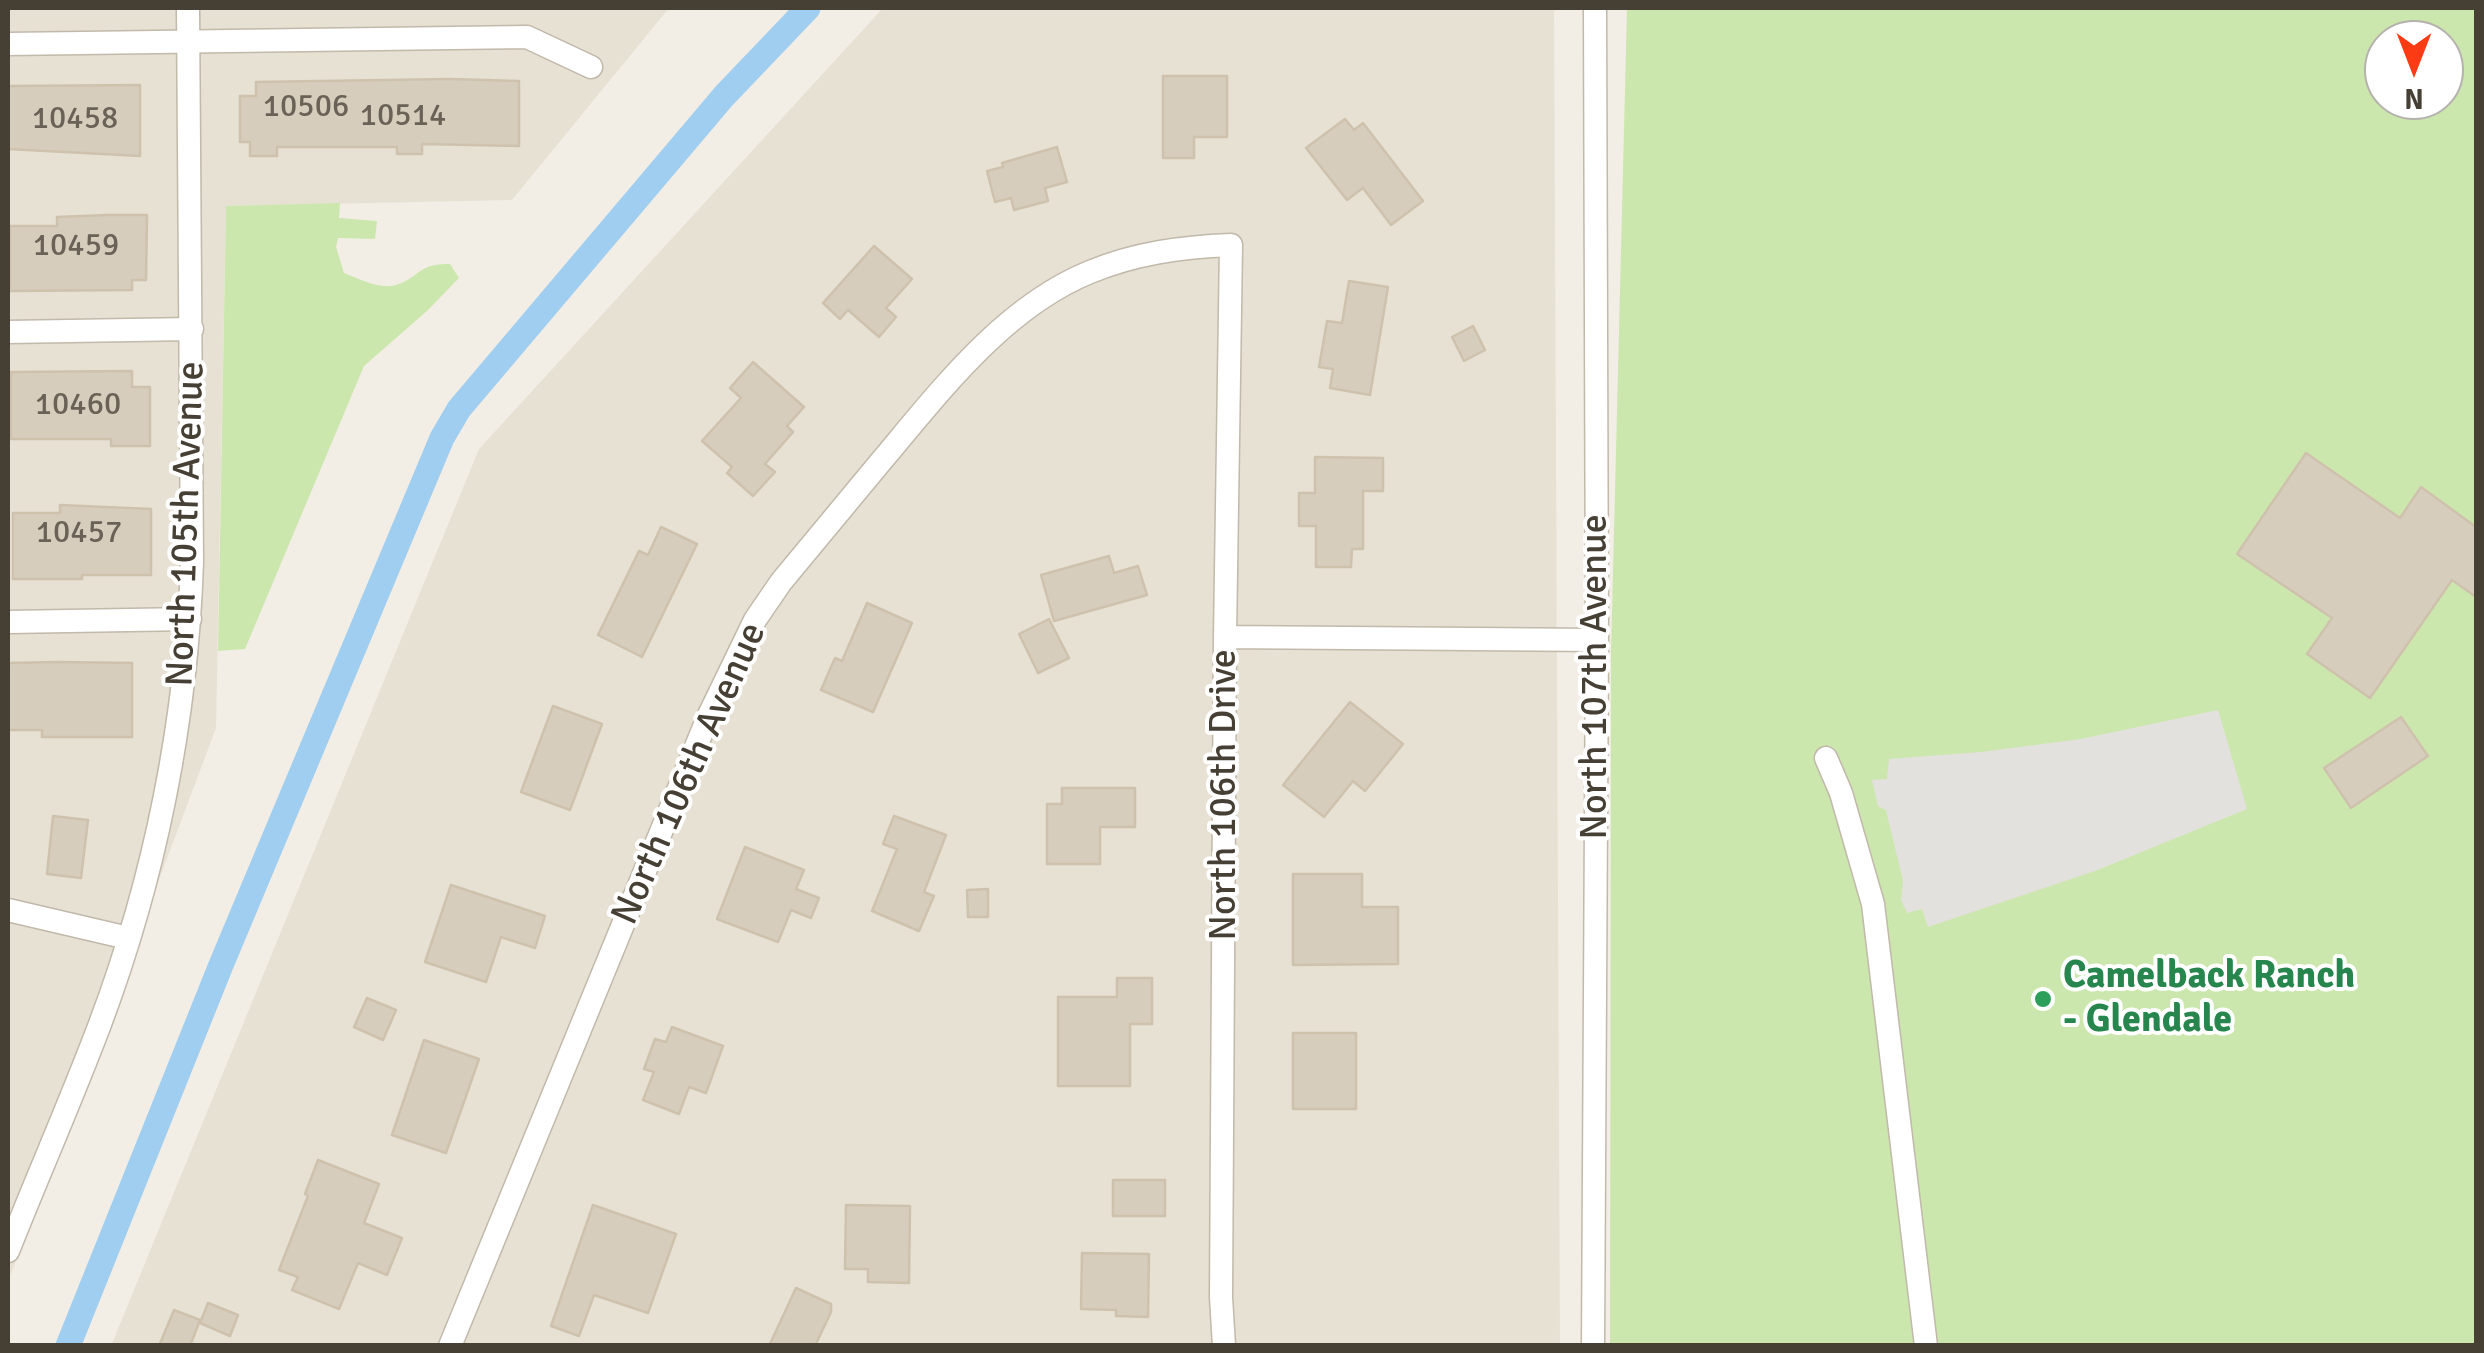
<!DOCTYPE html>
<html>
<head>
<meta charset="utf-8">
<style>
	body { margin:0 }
	#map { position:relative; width:2484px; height:1353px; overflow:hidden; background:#f2eee5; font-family:Signika,sans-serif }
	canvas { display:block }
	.frame { position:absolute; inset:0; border:10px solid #453f34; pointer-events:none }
	.north { position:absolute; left:2364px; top:20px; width:100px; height:100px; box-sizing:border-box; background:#fff; border:2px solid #b5b2ae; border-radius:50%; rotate:180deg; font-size:28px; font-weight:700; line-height:40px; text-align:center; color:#453f34 }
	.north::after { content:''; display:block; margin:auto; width:35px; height:45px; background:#fa3b14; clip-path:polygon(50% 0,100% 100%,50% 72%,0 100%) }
</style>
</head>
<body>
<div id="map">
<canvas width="2484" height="1353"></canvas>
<div class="frame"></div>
<div class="north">N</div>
</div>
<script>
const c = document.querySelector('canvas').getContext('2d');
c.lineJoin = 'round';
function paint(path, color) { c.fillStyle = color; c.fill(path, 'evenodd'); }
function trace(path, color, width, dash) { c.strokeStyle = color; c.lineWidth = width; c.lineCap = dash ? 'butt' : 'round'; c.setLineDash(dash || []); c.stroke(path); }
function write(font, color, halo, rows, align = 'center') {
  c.font = font + ' Signika,sans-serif'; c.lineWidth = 8; c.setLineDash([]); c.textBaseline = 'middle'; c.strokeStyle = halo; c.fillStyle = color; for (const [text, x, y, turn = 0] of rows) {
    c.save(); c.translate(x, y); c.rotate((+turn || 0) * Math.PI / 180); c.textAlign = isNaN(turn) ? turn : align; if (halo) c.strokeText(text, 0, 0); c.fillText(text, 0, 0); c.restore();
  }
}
paint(new Path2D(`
	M 8,8 L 669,8 L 512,200 L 226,206 L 216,728 L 8,1282 Z
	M 883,8 L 1554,8 L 1560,1345 L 111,1346 L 479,449 Z`), '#e6e1d3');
paint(new Path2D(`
	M 1627,8 L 2476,8 L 2476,1345 L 1610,1346 L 1611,652 ZM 2384,40 L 2444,40 L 2444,100 L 2384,100 Z
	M 340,203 L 339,218 L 377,221 L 375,239 L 338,238 L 336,247 L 344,273 C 360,279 381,291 399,284 C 423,274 418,264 450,264 L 459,278 L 427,311 L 364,366 L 245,649 L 218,651 L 226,206 Z`), '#cce7ad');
paint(new Path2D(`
	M 2218,710 L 2247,809 L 2095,871 L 1928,927 L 1922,909 L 1907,913 L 1901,900 L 1903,881 L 1886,810 L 1878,806 L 1872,780 L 1887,779 L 1889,759 L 1981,752 L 2081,739 Z`), '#e3e1dd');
trace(new Path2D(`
	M 68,1346 L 221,965 L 442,438 L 459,409 L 724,96 L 808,8`), '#a0cef0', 25);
const building = new Path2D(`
	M 1163,76 L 1227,76 L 1227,137 L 1194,137 L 1194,158 L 1163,158 Z
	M 449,79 L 519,81 L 519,146 L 422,144 L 422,154 L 397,154 L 397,147 L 277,147 L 277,156 L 250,156 L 250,142 L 240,142 L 240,96 L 256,96 L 256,82 Z
	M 140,85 L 140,156 L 8,149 L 8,86 Z
	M 1345,119 L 1354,130 L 1363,123 L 1423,201 L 1391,225 L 1363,188 L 1347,200 L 1306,148 Z
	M 1057,147 L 1067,182 L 1045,188 L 1048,201 L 1014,210 L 1011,198 L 995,202 L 987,171 L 1003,167 L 1002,163 Z
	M 107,215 L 147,215 L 146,280 L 132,280 L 132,290 L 10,291 L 10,226 L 57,226 L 57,217 Z
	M 874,246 L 912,279 L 886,308 L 896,317 L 879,337 L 848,310 L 840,319 L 823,303 Z
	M 1349,281 L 1388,287 L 1370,395 L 1330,388 L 1333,369 L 1319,367 L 1327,321 L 1342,323 Z
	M 1473,326 L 1485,350 L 1464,361 L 1452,337 Z
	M 753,362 L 804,407 L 787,426 L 793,432 L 765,464 L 775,472 L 753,496 L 727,473 L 732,467 L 702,441 L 741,398 L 730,388 Z
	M 132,371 L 132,387 L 150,387 L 150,446 L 111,446 L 111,439 L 11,439 L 11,372 Z
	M 2306,453 L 2400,518 L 2421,487 L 2476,527 L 2476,597 L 2452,580 L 2370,698 L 2307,654 L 2332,618 L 2237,554 Z
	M 1315,457 L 1383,458 L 1383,491 L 1363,491 L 1363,549 L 1352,549 L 1351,567 L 1316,567 L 1316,526 L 1299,526 L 1299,493 L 1315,493 Z
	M 60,505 L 151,509 L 151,575 L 82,575 L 82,579 L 13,579 L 13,513 L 60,513 Z
	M 661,527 L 697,544 L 642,657 L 598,635 L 639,551 L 648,555 Z
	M 1109,556 L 1114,573 L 1138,566 L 1147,595 L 1054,621 L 1041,575 Z
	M 867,603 L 912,623 L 873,712 L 821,690 L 835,658 L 842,661 Z
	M 1049,619 L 1069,658 L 1038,673 L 1019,634 Z
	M 57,662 L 132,663 L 132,737 L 42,737 L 42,730 L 8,730 L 8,663 Z
	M 1350,702 L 1403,744 L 1365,791 L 1353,781 L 1324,817 L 1283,785 Z
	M 553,706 L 602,724 L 570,810 L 521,792 Z
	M 2401,717 L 2428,756 L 2351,808 L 2324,768 Z
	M 1062,788 L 1135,788 L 1135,827 L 1100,827 L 1100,864 L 1047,864 L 1047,804 L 1062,804 Z
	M 53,816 L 88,820 L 81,878 L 47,874 Z
	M 894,816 L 946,835 L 924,892 L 934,896 L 919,931 L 872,911 L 897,849 L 883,844 Z
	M 745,847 L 804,870 L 796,889 L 819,898 L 811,918 L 791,910 L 778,942 L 717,919 Z
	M 1293,874 L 1362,874 L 1362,907 L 1398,907 L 1398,964 L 1293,965 Z
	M 451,885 L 545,916 L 535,948 L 501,937 L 486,982 L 425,962 Z
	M 988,889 L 988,917 L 968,917 L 967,890 Z
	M 1117,978 L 1152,978 L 1152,1024 L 1130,1024 L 1130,1086 L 1058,1086 L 1058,997 L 1117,997 Z
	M 367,998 L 396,1010 L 383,1040 L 354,1027 Z
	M 672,1027 L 723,1046 L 706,1093 L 689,1087 L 679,1114 L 643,1100 L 654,1072 L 644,1069 L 655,1039 L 666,1042 Z
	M 1293,1033 L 1356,1033 L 1356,1109 L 1293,1109 Z
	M 424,1040 L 479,1059 L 446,1153 L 392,1135 Z
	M 318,1160 L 379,1184 L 364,1223 L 402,1238 L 387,1275 L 358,1263 L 339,1309 L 292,1290 L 298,1277 L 279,1270 L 308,1196 L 305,1194 Z
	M 1113,1180 L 1165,1180 L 1165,1216 L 1113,1216 Z
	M 593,1205 L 676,1234 L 648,1313 L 594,1295 L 579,1336 L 551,1326 Z
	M 846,1205 L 910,1206 L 909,1283 L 868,1282 L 868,1269 L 845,1269 Z
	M 1082,1253 L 1149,1254 L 1148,1317 L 1116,1316 L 1116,1310 L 1081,1309 Z
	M 796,1288 L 831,1304 L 831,1312 L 815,1346 L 769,1346 Z
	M 208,1303 L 238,1315 L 230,1336 L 200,1323 Z
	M 174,1310 L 200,1320 L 190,1346 L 159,1346 Z`);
paint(building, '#d7cdbd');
trace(building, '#cfc2ad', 2.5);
const minor = new Path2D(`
	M 8,44 L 527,37 L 591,67
	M 8,332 L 192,329
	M 8,622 L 190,619
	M 1225,637 L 1597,640
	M 1826,758 L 1841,793 L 1873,904 L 1926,1346
	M 8,910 L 128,938
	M 8,1251 C 38,1175 71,1101 100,1024 C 155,878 187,719 192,562 L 188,8
	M 450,1346 L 709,715 L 755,620 L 781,582 C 815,541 849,500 883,459 C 941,390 1004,307 1090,272 C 1136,253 1182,247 1231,245 L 1225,637 L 1221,1297 L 1224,1346
	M 1593,1346 L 1597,640 L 1595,8`);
trace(minor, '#c1b9aa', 25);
trace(minor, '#fff', 22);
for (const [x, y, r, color] of [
	[2043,999,10,"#2e9e5b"]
]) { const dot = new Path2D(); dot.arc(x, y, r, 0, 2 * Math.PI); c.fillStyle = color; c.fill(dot); trace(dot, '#fff', 4); }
write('32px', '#6a6256', null, [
	["10506",306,108],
	["10514",403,117],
	["10458",75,120],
	["10459",76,247],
	["10460",78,406],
	["10457",79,534]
]);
write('38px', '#453f34', '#fff', [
	["North 105th Avenue",187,524,-88],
	["North 107th Avenue",1596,677,-90],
	["North 106th Avenue",690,774,-66],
	["North 106th Drive",1225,795,-90]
]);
write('bold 38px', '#27864d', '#fff', [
	["Camelback Ranch",2063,977],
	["- Glendale",2063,1021]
], 'left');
</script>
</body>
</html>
